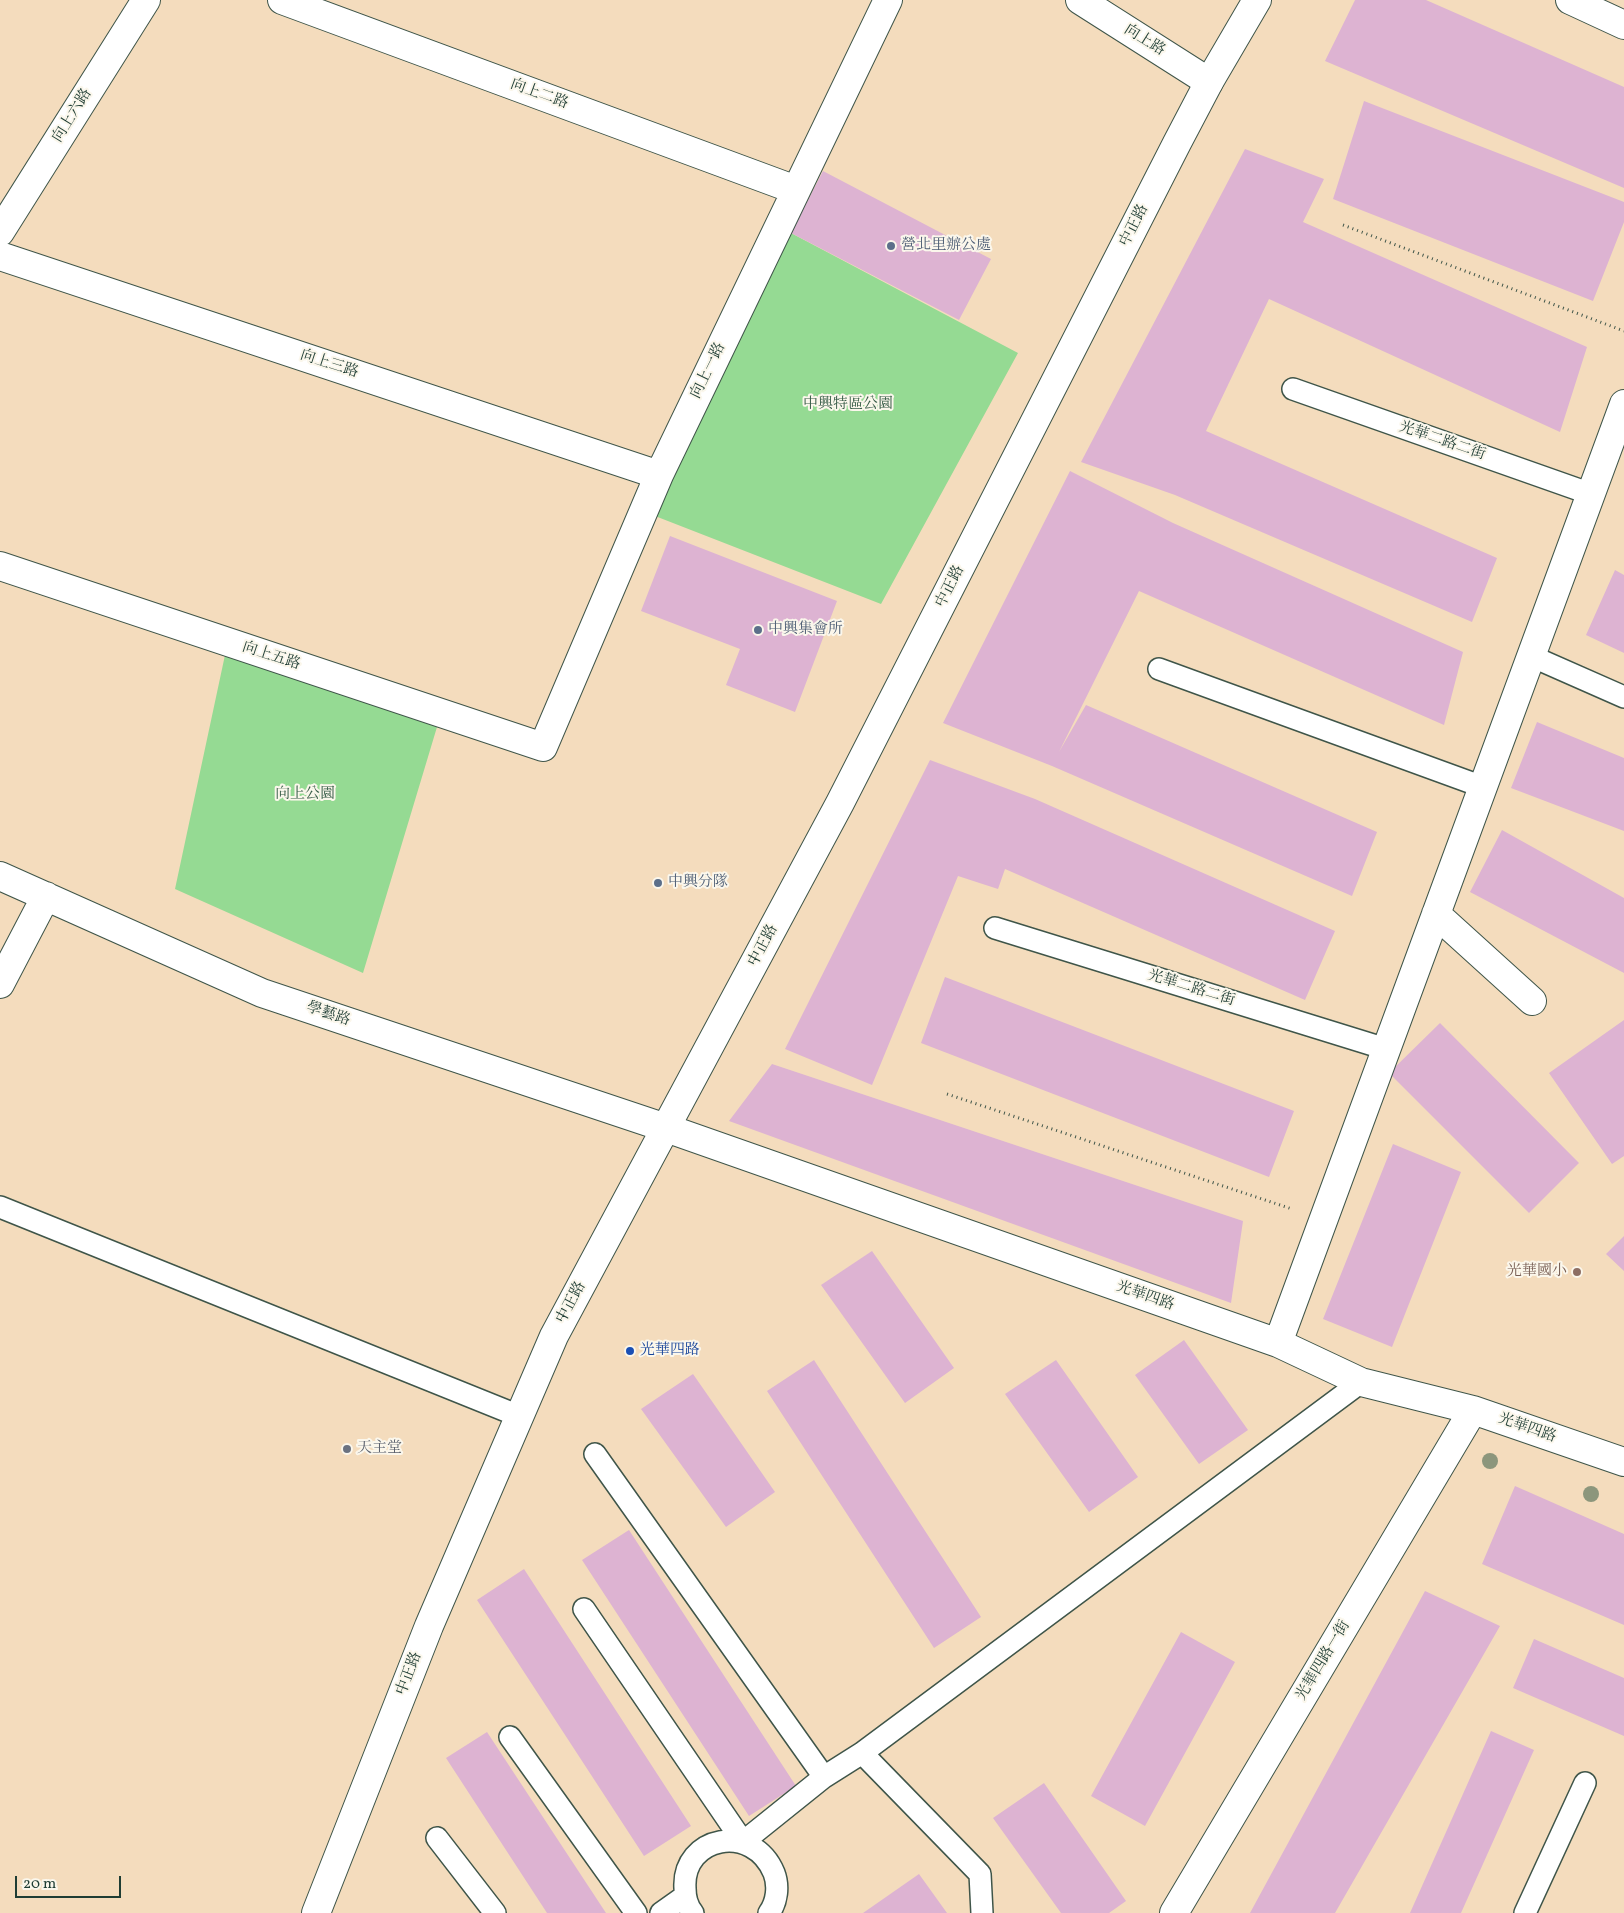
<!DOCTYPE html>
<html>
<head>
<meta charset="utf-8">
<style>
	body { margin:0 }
	#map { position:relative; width:1624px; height:1913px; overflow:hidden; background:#f4dcbd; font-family:Vollkorn,serif }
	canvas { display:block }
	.scale { position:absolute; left:15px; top:1876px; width:106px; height:22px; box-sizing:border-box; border:2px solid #1f3d34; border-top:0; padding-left:6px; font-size:15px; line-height:18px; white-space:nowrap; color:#1f3d34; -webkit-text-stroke:4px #fbf7ec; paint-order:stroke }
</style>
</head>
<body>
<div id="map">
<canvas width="1624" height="1913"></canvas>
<div class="scale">20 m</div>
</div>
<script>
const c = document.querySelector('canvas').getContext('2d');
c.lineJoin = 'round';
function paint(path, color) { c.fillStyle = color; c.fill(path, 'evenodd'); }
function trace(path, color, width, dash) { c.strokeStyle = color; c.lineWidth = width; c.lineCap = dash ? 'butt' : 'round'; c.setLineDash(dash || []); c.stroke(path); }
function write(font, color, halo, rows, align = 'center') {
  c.font = font + ' Vollkorn,"Noto Serif TC",serif'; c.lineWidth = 4; c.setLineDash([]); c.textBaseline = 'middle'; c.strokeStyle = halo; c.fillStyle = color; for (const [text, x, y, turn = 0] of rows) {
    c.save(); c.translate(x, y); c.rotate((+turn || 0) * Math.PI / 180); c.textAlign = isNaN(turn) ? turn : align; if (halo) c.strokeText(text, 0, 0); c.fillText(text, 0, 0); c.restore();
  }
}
paint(new Path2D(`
	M 791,233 L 1018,353 L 881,604 L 655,516 Z
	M 225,655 L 437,727 L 363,973 L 175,889 Z`), '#95da93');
paint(new Path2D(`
	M 1355,0 L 1426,0 L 1624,87 L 1624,188 L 1325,61 Z
	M 1364,101 L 1624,202 L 1624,222 L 1593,301 L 1333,199 Z
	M 1245,149 L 1324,179 L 1303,222 L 1587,347 L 1560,432 L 1269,299 L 1206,431 L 1497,558 L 1472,622 L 1175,495 L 1081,462 Z
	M 823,171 L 991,259 L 959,320 L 791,233 Z
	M 1070,471 L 1173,523 L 1463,652 L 1444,725 L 1139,591 L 1059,752 L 1086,705 L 1377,832 L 1352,896 L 1052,766 L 943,723 Z
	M 670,536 L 837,601 L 795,712 L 726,685 L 740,649 L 641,611 Z
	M 1615,570 L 1624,575 L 1624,653 L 1586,635 Z
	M 1537,722 L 1624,758 L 1624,831 L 1511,788 Z
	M 930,760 L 1035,799 L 1335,931 L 1305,1000 L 1005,869 L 998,889 L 958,876 L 872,1085 L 785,1049 Z
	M 1502,830 L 1624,898 L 1624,973 L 1470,892 Z
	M 945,977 L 1294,1111 L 1269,1177 L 921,1043 Z
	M 1624,1020 L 1624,1156 L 1612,1164 L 1549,1073 Z
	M 1440,1023 L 1579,1163 L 1529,1213 L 1389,1073 Z
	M 772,1064 L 1243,1221 L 1231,1303 L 729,1121 Z
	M 1393,1144 L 1461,1172 L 1392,1347 L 1323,1319 Z
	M 1624,1236 L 1624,1271 L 1606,1254 Z
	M 872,1251 L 954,1368 L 905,1403 L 821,1285 Z
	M 1184,1340 L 1248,1430 L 1199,1464 L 1135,1375 Z
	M 814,1360 L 981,1617 L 934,1648 L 767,1391 Z
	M 1056,1360 L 1138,1477 L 1089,1512 L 1005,1394 Z
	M 693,1374 L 775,1492 L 726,1527 L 641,1409 Z
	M 1515,1486 L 1624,1534 L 1624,1625 L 1482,1564 Z
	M 629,1530 L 796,1786 L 749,1816 L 582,1560 Z
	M 524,1569 L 691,1826 L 644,1856 L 477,1600 Z
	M 1425,1591 L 1500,1626 L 1335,1913 L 1250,1913 Z
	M 1181,1632 L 1235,1662 L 1145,1826 L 1091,1796 Z
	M 1534,1639 L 1624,1678 L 1624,1736 L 1513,1688 Z
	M 1491,1731 L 1534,1750 L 1461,1913 L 1410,1913 Z
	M 487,1732 L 606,1913 L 547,1913 L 446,1758 Z
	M 1044,1783 L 1126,1901 L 1109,1913 L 1061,1913 L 993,1818 Z
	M 919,1874 L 947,1913 L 863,1913 Z`), '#ddb3d2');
const service = new Path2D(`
	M 1293,389 L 1591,494
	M 1531,656 L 1624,697
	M 1159,669 L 1483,787
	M 995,928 L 1386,1049
	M 0,1207 L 519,1416
	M 595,1454 L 824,1777
	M 584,1609 L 743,1842 L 824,1777 L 862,1753 L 1361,1382
	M 510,1737 L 636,1913
	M 862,1753 L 980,1874 L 982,1913
	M 437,1838 L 495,1913
	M 661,1913 L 685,1896
	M 693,1913 C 687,1906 685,1896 685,1888 C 682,1836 753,1822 774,1873 C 779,1886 777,1902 769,1913
	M 1525,1913 L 1585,1783`);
const minor = new Path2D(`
	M 282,0 L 796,190
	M 1080,0 L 1209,82
	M 1570,0 L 1624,25
	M 0,232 L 146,0
	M 0,256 L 659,475
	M 0,566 L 543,747 L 659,475 L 888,0
	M 0,876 L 262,993 L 666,1128 L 1278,1343 L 1361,1382 L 1473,1410 L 1624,1462
	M 1436,914 L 1532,1001
	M 0,984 L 46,896
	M 1278,1343 L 1624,404
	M 1174,1913 L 1473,1410`);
const primary = new Path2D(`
	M 316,1913 L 429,1626 L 554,1336 L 840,803 L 1177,143 L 1209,82 L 1257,0`);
trace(service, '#3f5549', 24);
trace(minor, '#3f5549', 30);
trace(primary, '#3f5549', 30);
trace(new Path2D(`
	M 1343,225 L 1624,331
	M 947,1094 L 1292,1209`), '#3f5549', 3, [1, 4]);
trace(service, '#fff', 21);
trace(minor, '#fff', 28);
trace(primary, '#fff', 28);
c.fillStyle = '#8c967c';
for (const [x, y] of [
	[1490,1461],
	[1591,1494]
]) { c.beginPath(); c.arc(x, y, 8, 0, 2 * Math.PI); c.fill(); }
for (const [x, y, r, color] of [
	[891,246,5,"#5c6f8a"],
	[758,630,5,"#5c6f8a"],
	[658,883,5,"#5c6f8a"],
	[1577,1272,5,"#8d6e63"],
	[630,1351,5,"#1a4fb4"],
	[347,1449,5,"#6b7280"]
]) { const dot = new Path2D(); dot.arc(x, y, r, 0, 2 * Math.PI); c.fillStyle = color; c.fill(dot); trace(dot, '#fbf7ec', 2); }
write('15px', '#1f3d34', '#fbf7ec', [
	["向上路",1144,41,32],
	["向上二路",539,95,20],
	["向上六路",73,116,-58],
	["中正路",1135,226,-63],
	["向上三路",329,365,18],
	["向上一路",709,371,-64],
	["光華二路二街",1442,442,19],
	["中正路",951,587,-63],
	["向上五路",271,657,18],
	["中正路",764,946,-62],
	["光華二路二街",1191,989,17],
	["學藝路",328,1015,19],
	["光華四路",1145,1297,19],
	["中正路",572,1303,-62],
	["光華四路",1527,1429,19],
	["光華四路一街",1324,1661,-59],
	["中正路",410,1674,-69]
]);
write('15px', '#4e5e75', '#fbf7ec', [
	["營北里辦公處",901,246],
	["中興集會所",768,630],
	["中興分隊",668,883]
], 'left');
write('15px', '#375c47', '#fbf7ec', [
	["中興特區公園",848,405],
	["向上公園",305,795]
]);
write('15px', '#785e54', '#fbf7ec', [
	["光華國小",1567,1272]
], 'right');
write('15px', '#164399', '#fbf7ec', [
	["光華四路",640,1351]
], 'left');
write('15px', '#5b616d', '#fbf7ec', [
	["天主堂",357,1449]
], 'left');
</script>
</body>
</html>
